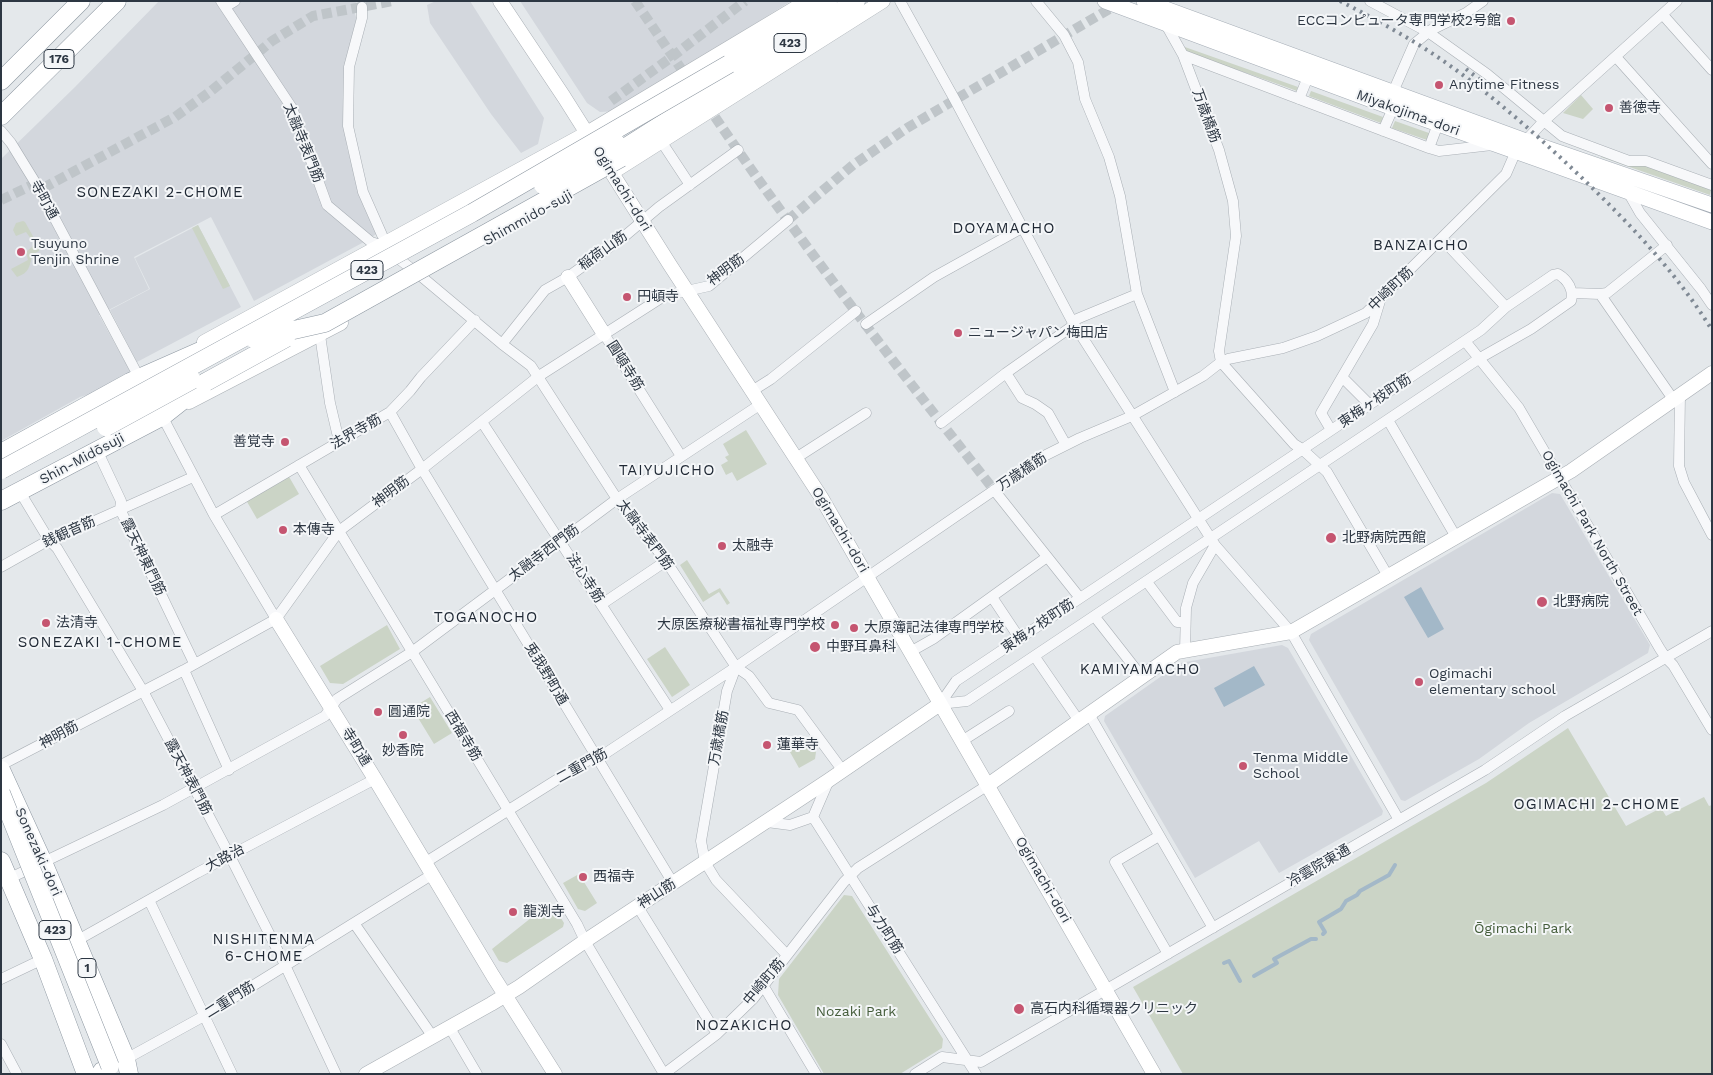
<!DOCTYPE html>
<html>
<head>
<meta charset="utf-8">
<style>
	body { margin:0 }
	#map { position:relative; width:1713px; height:1075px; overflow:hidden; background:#e4e8eb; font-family:"Work Sans",sans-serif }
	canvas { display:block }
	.frame { position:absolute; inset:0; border:2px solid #2d3743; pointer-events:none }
</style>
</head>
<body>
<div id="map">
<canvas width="1713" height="1075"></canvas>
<div class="frame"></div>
</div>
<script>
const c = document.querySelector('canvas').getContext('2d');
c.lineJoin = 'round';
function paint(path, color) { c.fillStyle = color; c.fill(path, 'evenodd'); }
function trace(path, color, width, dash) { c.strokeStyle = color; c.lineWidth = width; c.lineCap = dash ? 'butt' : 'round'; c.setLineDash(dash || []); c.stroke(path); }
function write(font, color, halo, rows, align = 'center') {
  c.font = font + ' "Work Sans","Noto Sans JP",sans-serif'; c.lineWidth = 4; c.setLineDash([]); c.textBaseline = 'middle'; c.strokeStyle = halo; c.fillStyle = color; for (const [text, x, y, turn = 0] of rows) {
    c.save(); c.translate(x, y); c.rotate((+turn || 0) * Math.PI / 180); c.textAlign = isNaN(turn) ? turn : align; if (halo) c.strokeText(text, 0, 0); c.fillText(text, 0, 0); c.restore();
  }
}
paint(new Path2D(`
	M 159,1 L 356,1 L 355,14 L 357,20 L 346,133 L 347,148 L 361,192 L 378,233 L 364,242 L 254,301 L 211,217 L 134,257 L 149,289 L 99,315 L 130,371 L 90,394 L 80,397 L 1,441 L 1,159 L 75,87 Z
	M 436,1 L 470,1 L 544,118 L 538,144 L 521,153 L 491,114 L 430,23 L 427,5 Z
	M 520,1 L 791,1 L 617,111 L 600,112 L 587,103 Z
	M 198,225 L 241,307 L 137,362 L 110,310 L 150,289 L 135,258 Z
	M 1552,493 L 1560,494 L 1650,645 L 1648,653 L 1529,723 L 1479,759 L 1405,801 L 1401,800 L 1309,640 L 1311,634 Z
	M 1282,645 L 1288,648 L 1383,811 L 1382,815 L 1279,873 L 1259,841 L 1195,878 L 1104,721 L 1105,716 L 1180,663 Z`), '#d3d7dd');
paint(new Path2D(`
	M 1182,46 L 1298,87 L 1297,91 C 1259,77 1221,65 1184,50 Z
	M 1311,91 L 1383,117 L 1381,123 L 1309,96 Z
	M 1581,95 L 1593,109 L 1583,119 L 1563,113 Z
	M 1395,121 L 1429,133 L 1427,140 L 1392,128 Z
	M 1602,155 L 1634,166 L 1643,165 L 1711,190 L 1710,195 L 1601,157 Z
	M 23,221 L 25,222 L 39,247 L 39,251 L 32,255 C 30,266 29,273 17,277 L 11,269 L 28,260 L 26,252 L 32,247 L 34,243 L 26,232 L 16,236 L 13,230 L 16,223 Z
	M 198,225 L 230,286 L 223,289 L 192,228 Z
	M 746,430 L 767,464 L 737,481 L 732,472 L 726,475 L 721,465 L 728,461 L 725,457 L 729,455 L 723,444 Z
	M 288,475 L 299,494 L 257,519 L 246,500 Z
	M 687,560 L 709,594 L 720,588 L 730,603 L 727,605 L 719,592 L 703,602 L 680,565 Z
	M 387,625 L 400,649 L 343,684 L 330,683 L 320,666 Z
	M 665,647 L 690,685 L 672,697 L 647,659 Z
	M 430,697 L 452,733 L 434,744 L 412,708 Z
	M 1568,728 L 1626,826 L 1661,808 L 1666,816 L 1704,797 L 1709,806 L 1712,805 L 1712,1074 L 1183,1074 L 1133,987 L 1486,783 Z
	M 804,736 L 816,752 L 815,759 L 799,768 L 786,745 Z
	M 579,874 L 597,903 L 585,911 L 578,909 L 563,883 Z
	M 844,895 L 852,896 L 943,1039 L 942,1048 L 900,1074 L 824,1074 L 778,995 L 779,979 Z
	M 551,902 L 564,923 L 563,927 L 507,963 L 499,961 L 492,949 Z`), '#cbd4c6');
paint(new Path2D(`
	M 1421,587 L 1444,629 L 1428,638 L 1404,597 Z
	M 1254,666 L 1265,685 L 1224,707 L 1214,688 Z`), '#a3b8c8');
trace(new Path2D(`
	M 1323,934 L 1325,932 L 1319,922 L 1341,909 L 1346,901 L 1357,895 L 1360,891 L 1389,875 L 1395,865
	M 1224,963 L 1229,961 L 1240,981
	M 1254,976 L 1277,963 L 1274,959 L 1311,939 L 1316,939`), '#a3b8c8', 4);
trace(new Path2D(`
	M 635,1 L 682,70
	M 611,101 L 673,56 L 745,1
	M 715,117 C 802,245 898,368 994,490
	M 1,200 L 30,186 L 47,186 L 175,117 L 211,91 L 272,41 L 313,16 L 393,1
	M 788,220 L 853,165 L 907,128 L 1116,5`), '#bfc5c9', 10, [10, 5]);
const street = new Path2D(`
	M 221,1 L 292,108 L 327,205 L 371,242 L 381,245 L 422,277 L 502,344 L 531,366 L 617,499 L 666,561 L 736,667 L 749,676 L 769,703 L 798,710 L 843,771
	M 900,1 L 955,100 L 1072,321 L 1215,545 L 1291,632 L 1399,820
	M 1036,1 L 1064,35 L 1078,62 L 1085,99 L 1109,157 L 1120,196 L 1137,294 L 1175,392
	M 1370,1 L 1428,32 L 1487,74 L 1562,136 L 1629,161 L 1646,161 L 1712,185
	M 225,7 L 235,1
	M 362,7 L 362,18 L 349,67 L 348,126 L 363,192 L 382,235
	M 1663,15 L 1712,70
	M 1165,23 L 1183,55 L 1429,148 L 1439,151 L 1492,145
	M 1183,55 L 1219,150 L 1233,201 L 1236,236 L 1219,351 L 1221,362 L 1294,444 L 1302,449 L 1327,472 L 1388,576
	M 1616,57 L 1712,164
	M 1393,92 L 1414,44 L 1431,30 L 1466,13 L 1483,1
	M 1299,99 L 1308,77
	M 1,131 L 11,143 L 38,187 L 141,381
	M 1383,131 L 1393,108
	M 661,141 L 690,185
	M 1429,148 L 1438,124
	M 1628,192 L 1640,213 L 1701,289 L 1712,305
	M 1442,239 L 1506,307
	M 1558,274 C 1568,280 1574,290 1571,301 L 1531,329 L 1480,358 L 967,701 L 940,704 L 956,681 L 1481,330 L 1506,307 L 1553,275 Z
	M 1573,293 L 1600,294 L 1673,399
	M 1600,294 L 1607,293 L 1667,245
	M 1072,321 L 1137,294
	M 866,324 L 934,277 L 1022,228
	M 604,334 L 681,456
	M 320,335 L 330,403 L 339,441
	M 1465,341 L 1519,408 L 1660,649 L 1666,658 L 1673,665 L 1712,730
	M 502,344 L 545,290 L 568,277 L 626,235 L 659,207 L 738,150
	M 1006,373 L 1022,398 L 1035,404 L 1048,413 L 1066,445
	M 1342,377 L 1369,404
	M 752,391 L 771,379 L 856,311
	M 1680,394 L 1679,466 L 1684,482 L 1712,535
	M 160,412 L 214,515 L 276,619
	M 390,412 L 422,469 L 673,883
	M 1388,420 L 1456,537
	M 482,422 L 670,710
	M 941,423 L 1006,373 L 1074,325
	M 1331,430 L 1321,413 L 1373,324 L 1380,301
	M 97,450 L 121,501 L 120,509 L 194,663
	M 796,458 L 866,413
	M 299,465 L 577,924 L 585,941 L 664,1074
	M 994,490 L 1080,598
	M 20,492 L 49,540 L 57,548 L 143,691 L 230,856 L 285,965 L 336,1074
	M 214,515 L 390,412 L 410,391 L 421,377 L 475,320
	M 1,567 L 49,540 L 61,536 L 193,477
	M 1147,582 L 1177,622 L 1185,622
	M 992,597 L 1020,639
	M 602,604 L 666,561
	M 1095,617 L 1142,677
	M 1185,651 L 1186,608 L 1193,583 L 1215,545
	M 910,652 L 933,639 L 1047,557
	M 1035,657 L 1079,721
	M 736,667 L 727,691 L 701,841 L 705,862 L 716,880 L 787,955
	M 184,670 L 229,770
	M 1089,714 L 1213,928
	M 962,741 L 1009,711
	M 1,765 L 184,670 L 276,619 L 339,531 L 422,469 L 539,376 L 664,296 L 709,286 L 788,220
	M 829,780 L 813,817 L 976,1074
	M 767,822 L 790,825 L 813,817
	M 1159,836 L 1115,862 L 1168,954
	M 426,862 L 585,762 L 606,753 L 736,667 L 1044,456 L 1080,438 L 1132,416 L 1203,376 L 1221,362 L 1228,359 L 1283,348 L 1317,336 L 1366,313 L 1506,174 L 1516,151 L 1544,121 L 1677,1
	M 6,880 L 163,805 L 325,716 L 337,699 L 412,652 L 617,499 L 761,404
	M 149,900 L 232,1074
	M 638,907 L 717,1034
	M 354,923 L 433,1037
	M 76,941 L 197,873 L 375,779
	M 1,979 L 43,959
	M 763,985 L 816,1074
	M 450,1028 L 477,1074
	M 1,1044 L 17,1074
	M 126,1059 L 204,1016 L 433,874
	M 664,1074 L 717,1034 L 753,999 L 844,882 L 858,868 L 988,785
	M 915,1074 L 942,1057 L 981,1062 L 1485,770 L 1565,716 L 1712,631`);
const secondary = new Path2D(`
	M 500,1 L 564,97 L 670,265 L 821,497 L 1154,1074
	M 613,172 L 883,1
	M 568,277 L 604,334
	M 204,342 L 587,133 L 807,1
	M 189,402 L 341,323
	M 276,619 L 375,779 L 493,976 L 555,1074
	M 988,785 L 1177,652 L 1291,632 L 1571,471 L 1712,373
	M 366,1074 L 491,1004 L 519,987 L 585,941 L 829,780 L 940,704`);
const primary = new Path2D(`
	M 1105,1 L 1393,108 L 1537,159 L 1712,222
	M 1144,1 L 1526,141 L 1712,205`);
const highway = new Path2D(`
	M 716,70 L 729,64 L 828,1
	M 1,81 L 81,1
	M 1,116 L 117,1
	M 618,152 L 856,1
	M 1,453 L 130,382 L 223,341
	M 1,501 L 163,416 L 206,382
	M 1,770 L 43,862 L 126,1059 L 129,1074
	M 1,861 L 43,959 L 86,1074
	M 102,1071 L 103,1074`);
trace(street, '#a9afb5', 11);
trace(secondary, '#a9afb5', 15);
trace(primary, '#a5adb6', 16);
trace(highway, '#8d97a1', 19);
trace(street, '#f7f8fa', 10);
trace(secondary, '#fff', 14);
trace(primary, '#fff', 15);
trace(highway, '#fff', 18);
trace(new Path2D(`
	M 1340,1 C 1375,19 1410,38 1442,60 C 1492,95 1537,135 1581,177 C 1630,224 1676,272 1712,330
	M 1466,69 L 1495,91`), '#7f8994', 4, [2.5, 5]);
const highwayBridge = new Path2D(`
	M 543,185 L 617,144
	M 254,339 L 325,323 L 621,158
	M 206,382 L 286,338
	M 106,427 L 192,380
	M 1,470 L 472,213 L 729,64
	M 1,793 L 110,1066`);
trace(highwayBridge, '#8d97a1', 19, []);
trace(highwayBridge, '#fff', 18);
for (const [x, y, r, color] of [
	[1511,21,5,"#c55570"],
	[1439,85,5,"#c55570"],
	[1609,108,5,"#c55570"],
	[21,252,5,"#c55570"],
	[627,297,5,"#c55570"],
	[958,333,5,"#c55570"],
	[285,442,5,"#c55570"],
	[283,530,5,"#c55570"],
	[1331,538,6,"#c55570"],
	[722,546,5,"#c55570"],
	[1542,602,6,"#c55570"],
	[46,623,5,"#c55570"],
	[835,625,5,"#c55570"],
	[854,628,5,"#c55570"],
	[815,647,6,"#c55570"],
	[1419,682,5,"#c55570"],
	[378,712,5,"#c55570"],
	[403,735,5,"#c55570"],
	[767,745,5,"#c55570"],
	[1243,766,5,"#c55570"],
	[583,877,5,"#c55570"],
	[513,912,5,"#c55570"],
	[1019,1009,6,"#c55570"]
]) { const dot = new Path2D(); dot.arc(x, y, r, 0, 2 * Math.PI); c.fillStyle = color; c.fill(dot); trace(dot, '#f4f6f8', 2); }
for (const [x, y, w] of [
	[790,43,32],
	[59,59,30],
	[367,270,32],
	[55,930,32],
	[87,968,18]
]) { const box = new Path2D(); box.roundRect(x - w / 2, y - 9.5, w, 19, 4); c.fillStyle = '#f4f6f8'; c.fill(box); trace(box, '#2d3743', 1); }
write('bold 12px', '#2d3743', null, [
	["423",790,43],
	["176",59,59],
	["423",367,270],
	["423",55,930],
	["1",87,968]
]);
write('14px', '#2d3743', '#f4f6f8', [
	["ECCコンピュータ専門学校2号館",1501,21,"right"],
	["Anytime Fitness",1449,85],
	["善徳寺",1619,108],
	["Tsuyuno",31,244],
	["Tenjin Shrine",31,260],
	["円頓寺",637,297],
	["ニュージャパン梅田店",968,333],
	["善覚寺",275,442,"right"],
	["本傳寺",293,530],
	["北野病院西館",1342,538],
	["太融寺",732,546],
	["北野病院",1553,602],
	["法清寺",56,623],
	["大原医療秘書福祉専門学校",825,625,"right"],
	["大原簿記法律専門学校",864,628],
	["中野耳鼻科",826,647],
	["Ogimachi",1429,674],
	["elementary school",1429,690],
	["圓通院",388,712],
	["蓮華寺",777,745],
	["妙香院",403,751,"center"],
	["Tenma Middle",1253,758],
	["School",1253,774],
	["西福寺",593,877],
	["龍渕寺",523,912],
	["高石内科循環器クリニック",1030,1009]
], 'left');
write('14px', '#2d3743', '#f4f6f8', [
	["Miyakojima-dori",1408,113,20],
	["万歳橋筋",1206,116,70],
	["太融寺表門筋",303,143,68],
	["Ogimachi-dori",622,189,58],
	["寺町通",44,200,61],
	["Shimmido-suji",528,218,-29],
	["稲荷山筋",603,251,-36],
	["神明筋",726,270,-37],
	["中崎町筋",1391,289,-44],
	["圓頓寺筋",625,366,58],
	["東梅ヶ枝町筋",1375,401,-34],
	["法界寺筋",356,432,-30],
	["Shin-Midōsuji",82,459,-28],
	["万歳橋筋",1022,472,-34],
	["神明筋",391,492,-37],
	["Ogimachi-dori",840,530,59],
	["銭観音筋",69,532,-24],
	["Ogimachi Park North Street",1592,533,60],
	["太融寺表門筋",645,535,53],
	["太融寺西門筋",544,553,-37],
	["露天神東門筋",143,557,64],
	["法心寺筋",585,578,57],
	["東梅ヶ枝町筋",1038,626,-34],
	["兎我野町通",546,674,59],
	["神明筋",59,735,-28],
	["西福寺筋",463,736,59],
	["万歳橋筋",719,738,-80],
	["寺町通",356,747,58],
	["二重門筋",582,766,-29],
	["露天神表門筋",188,777,62],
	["Sonezaki-dori",38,852,66],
	["大路治",225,858,-28],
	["冷雲院東通",1319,866,-30],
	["Ogimachi-dori",1043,880,60],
	["神山筋",657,894,-33],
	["与力町筋",884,929,57],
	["中崎町筋",764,982,-50],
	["二重門筋",230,1000,-32]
]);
write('14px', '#455d3b', '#f4f6f8', [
	["Ōgimachi Park",1523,929],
	["Nozaki Park",856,1012]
]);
c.letterSpacing = '1px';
write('15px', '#1f2834', '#f4f6f8', [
	["SONEZAKI 2-CHOME",160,193],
	["DOYAMACHO",1004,229],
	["BANZAICHO",1421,246],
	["TAIYUJICHO",667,471],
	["TOGANOCHO",486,618],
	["SONEZAKI 1-CHOME",100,643],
	["KAMIYAMACHO",1140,670],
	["OGIMACHI 2-CHOME",1597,805],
	["NISHITENMA",264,940],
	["6-CHOME",264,957],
	["NOZAKICHO",744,1026]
]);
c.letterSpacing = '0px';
</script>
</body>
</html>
